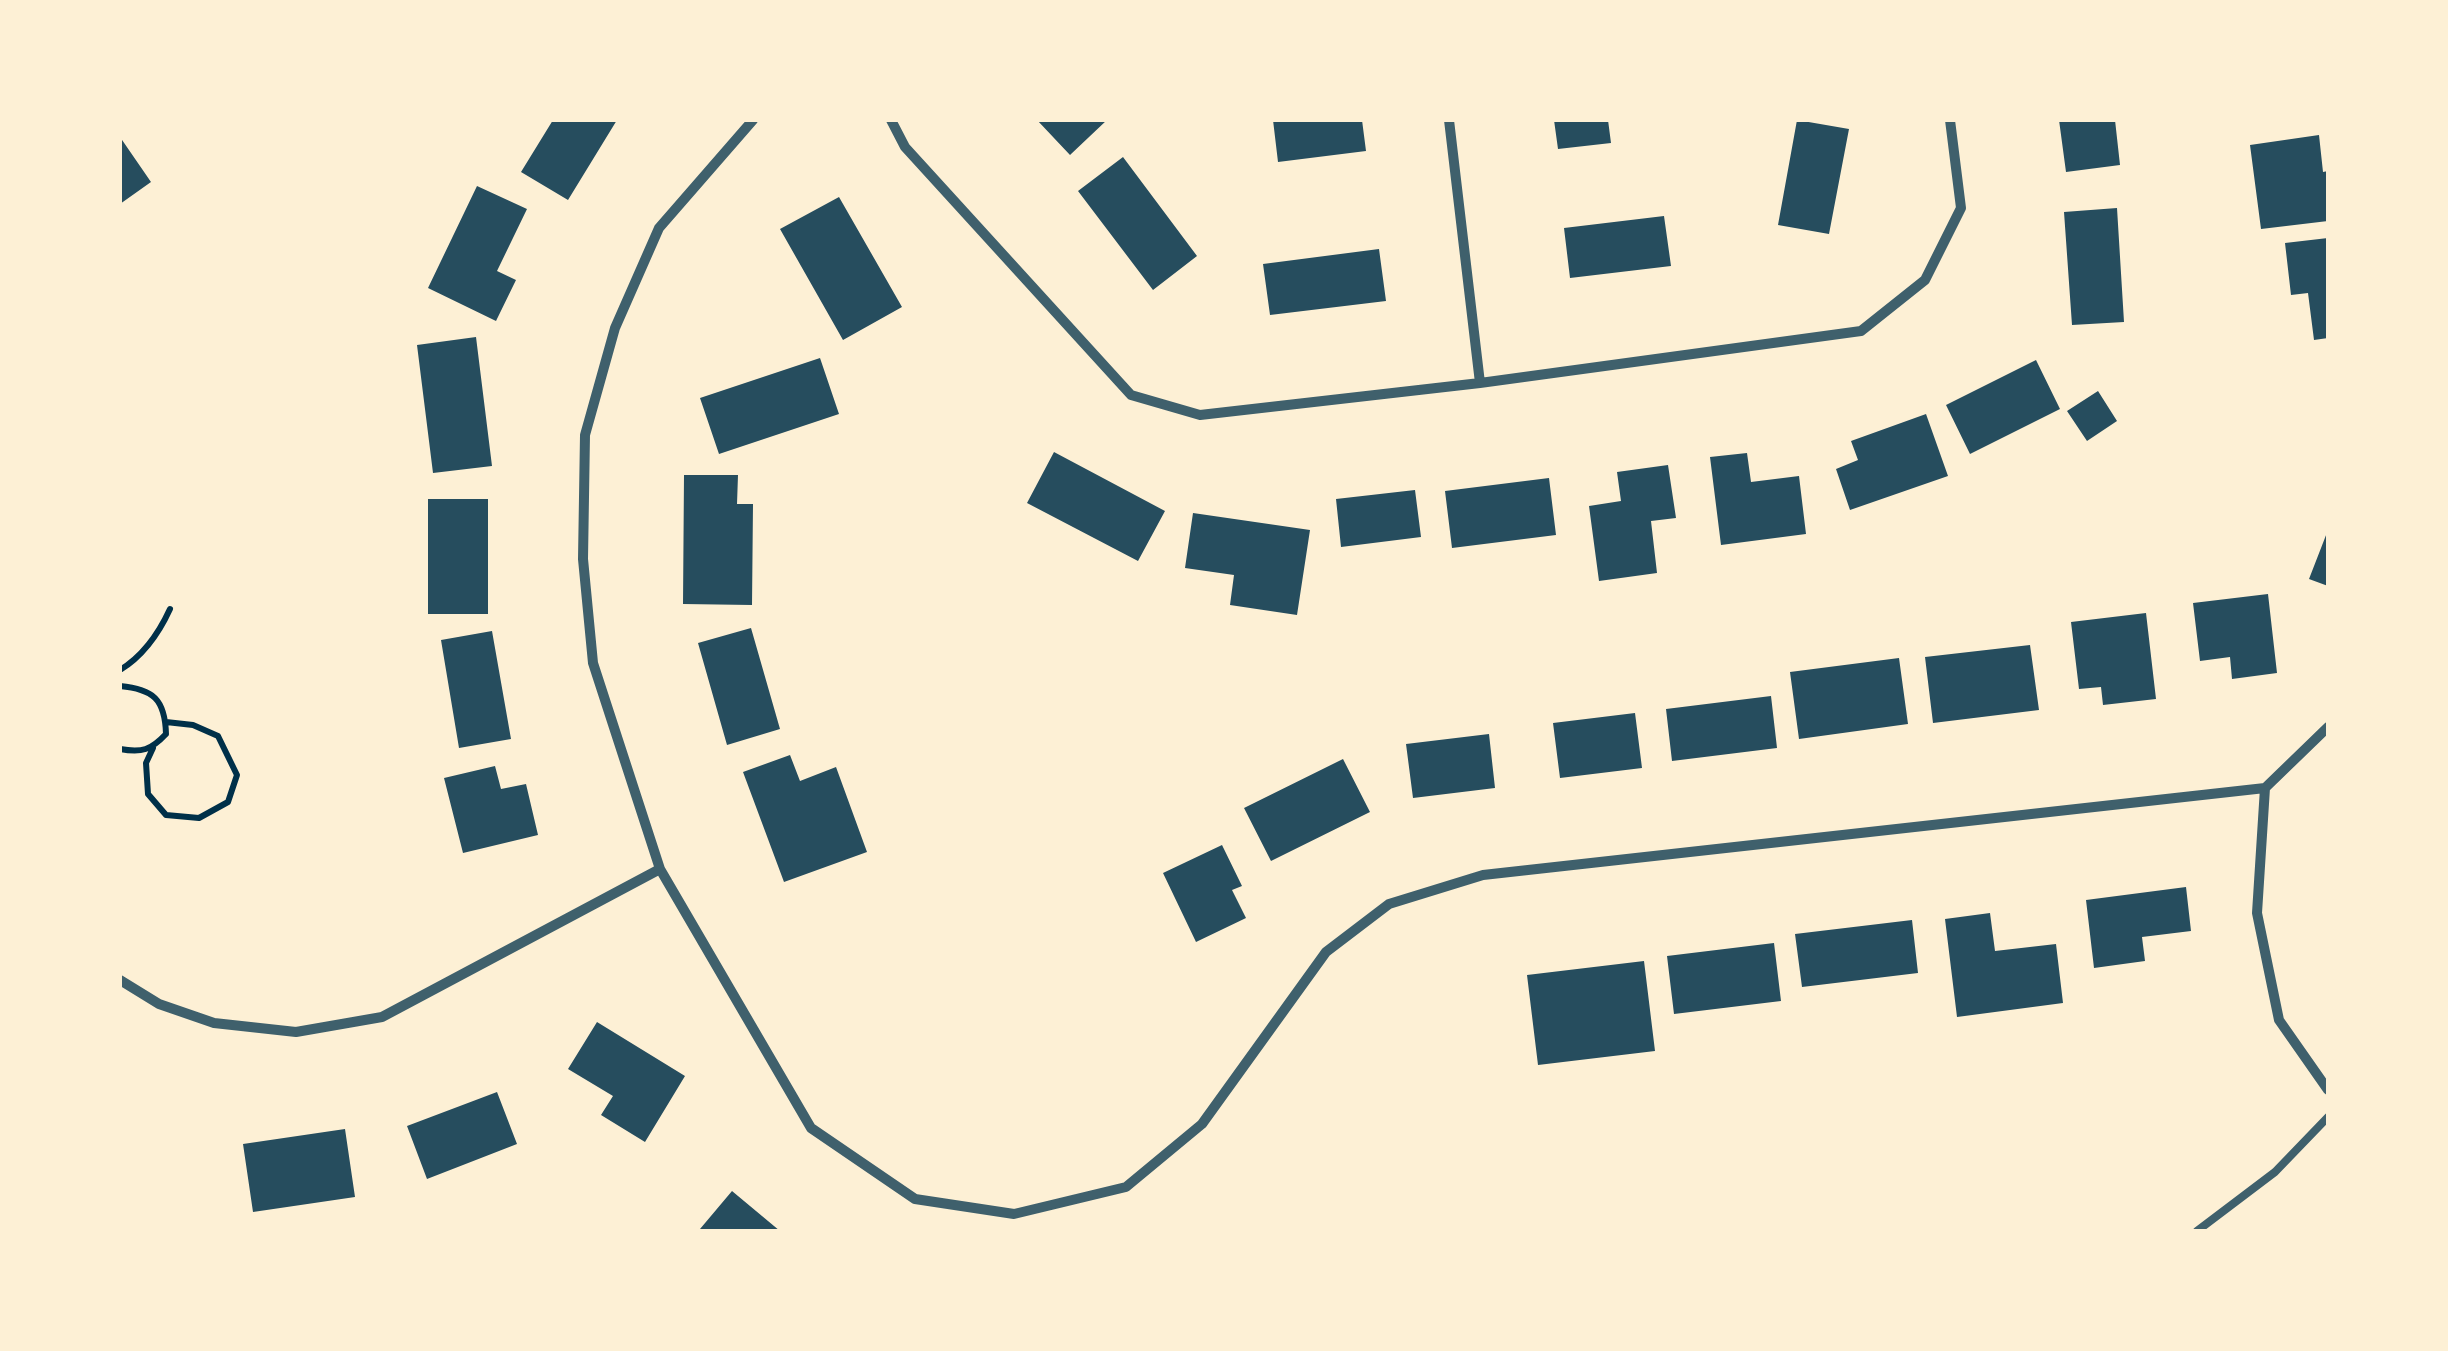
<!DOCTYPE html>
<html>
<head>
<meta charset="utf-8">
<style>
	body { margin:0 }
	#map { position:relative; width:2448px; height:1351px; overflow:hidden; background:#fdf0d5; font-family:Roboto,sans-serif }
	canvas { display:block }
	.frame { position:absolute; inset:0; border:122px solid #fdf0d5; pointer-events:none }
</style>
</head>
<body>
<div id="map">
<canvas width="2448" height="1351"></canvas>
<div class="frame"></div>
</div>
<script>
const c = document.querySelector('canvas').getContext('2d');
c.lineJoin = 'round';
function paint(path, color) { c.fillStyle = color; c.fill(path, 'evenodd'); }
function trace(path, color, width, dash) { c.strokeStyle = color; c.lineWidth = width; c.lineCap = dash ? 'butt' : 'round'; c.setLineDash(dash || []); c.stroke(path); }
paint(new Path2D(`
	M 553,120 L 617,120 L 568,200 L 521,172 Z
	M 1037,120 L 1107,120 L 1070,155 Z
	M 1273,120 L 1362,120 L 1366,151 L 1278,162 Z
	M 1554,120 L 1608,120 L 1611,143 L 1558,149 Z
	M 1797,120 L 1849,129 L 1829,234 L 1778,225 Z
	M 2059,120 L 2115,120 L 2120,165 L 2066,172 Z
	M 2319,135 L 2323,172 L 2328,171 L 2328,221 L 2261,229 L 2250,145 Z
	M 120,137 L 151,182 L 120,204 Z
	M 1123,157 L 1197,256 L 1153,290 L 1078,191 Z
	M 477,186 L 527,209 L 497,271 L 516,280 L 496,321 L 428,288 Z
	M 839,197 L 902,307 L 843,340 L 780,229 Z
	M 2117,208 L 2124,322 L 2072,325 L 2064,212 Z
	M 1664,216 L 1671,266 L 1570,278 L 1564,228 Z
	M 2328,238 L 2328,338 L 2314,340 L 2308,293 L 2291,295 L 2285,243 Z
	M 1379,249 L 1386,301 L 1270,315 L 1263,264 Z
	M 476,337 L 492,466 L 433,473 L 417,345 Z
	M 820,358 L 839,414 L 719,454 L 700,398 Z
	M 2036,360 L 2060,409 L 1970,454 L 1946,405 Z
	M 2098,391 L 2117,421 L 2087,441 L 2067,411 Z
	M 1926,414 L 1948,476 L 1850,510 L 1836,469 L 1858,460 L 1851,441 Z
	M 1054,452 L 1165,511 L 1138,561 L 1027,503 Z
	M 1747,453 L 1751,482 L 1799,476 L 1806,534 L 1721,545 L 1710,457 Z
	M 1668,465 L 1676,518 L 1651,521 L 1657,573 L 1599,581 L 1589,506 L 1621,501 L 1617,472 Z
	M 684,475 L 738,475 L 737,504 L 753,504 L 752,605 L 683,604 Z
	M 1549,478 L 1556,535 L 1452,548 L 1445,491 Z
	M 1415,490 L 1421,537 L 1341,547 L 1336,499 Z
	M 428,499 L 488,499 L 488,614 L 428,614 Z
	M 1193,513 L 1310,530 L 1297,615 L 1230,605 L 1234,575 L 1185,568 Z
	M 2328,530 L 2328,586 L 2309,579 Z
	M 2268,594 L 2277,673 L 2232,679 L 2230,657 L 2200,661 L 2193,603 Z
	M 2146,613 L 2156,699 L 2103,705 L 2101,687 L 2079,689 L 2071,622 Z
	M 751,628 L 780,729 L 727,745 L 698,643 Z
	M 492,631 L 511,739 L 459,748 L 441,640 Z
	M 2030,645 L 2039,710 L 1933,723 L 1925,657 Z
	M 1899,658 L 1908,724 L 1799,739 L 1790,672 Z
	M 1771,696 L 1777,748 L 1672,761 L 1666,709 Z
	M 1635,713 L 1642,768 L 1560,778 L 1553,723 Z
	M 1489,734 L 1495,788 L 1413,798 L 1406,744 Z
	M 790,755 L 800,781 L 836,767 L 867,852 L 784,882 L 743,772 Z
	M 1343,759 L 1370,812 L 1271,861 L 1244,808 Z
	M 495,766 L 501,789 L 526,784 L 538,835 L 463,853 L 444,778 Z
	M 1222,845 L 1242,886 L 1232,890 L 1246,918 L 1196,942 L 1163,873 Z
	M 2186,887 L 2191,931 L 2142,937 L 2145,961 L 2094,968 L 2086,900 Z
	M 1990,913 L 1995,951 L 2056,944 L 2063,1003 L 1957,1017 L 1945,919 Z
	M 1912,920 L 1918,973 L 1802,987 L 1795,934 Z
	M 1774,943 L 1781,1001 L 1674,1014 L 1667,956 Z
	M 1644,961 L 1655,1051 L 1538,1065 L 1527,975 Z
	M 597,1022 L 685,1076 L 645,1142 L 601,1115 L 613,1096 L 568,1069 Z
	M 497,1092 L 517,1144 L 427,1179 L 407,1126 Z
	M 345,1129 L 355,1197 L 253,1212 L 243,1144 Z
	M 732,1191 L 780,1231 L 700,1229 Z`), '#264d5e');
trace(new Path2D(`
	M 120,670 C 143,656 159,633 170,609
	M 120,686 C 153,689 165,699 166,734 C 151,750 142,753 120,749
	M 153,748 L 146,763 L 148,794 L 166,815 L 199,818 L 228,802 L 237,775 L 218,736 L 193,725 L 166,722`), '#003049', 6);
trace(new Path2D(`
	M 2197,1231 L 2275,1172 L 2328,1117`), '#3f606c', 8);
trace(new Path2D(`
	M 753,120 L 659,228 L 615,328 L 585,435 L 583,559 L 593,663 L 660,869 L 811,1128 L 915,1199 L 1014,1214 L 1126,1187 L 1202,1124 L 1326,952 L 1389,904 L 1483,875 L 2265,788
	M 891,120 L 905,147 L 1131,395 L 1200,415 L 1480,383 L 1861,331 L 1925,280 L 1961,208 L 1950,120
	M 1449,120 L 1480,383
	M 2265,788 L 2257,913 L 2279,1020 L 2328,1090
	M 2265,788 L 2328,727
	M 120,980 L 159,1004 L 214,1023 L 296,1032 L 382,1017 L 660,869`), '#3f606c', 10);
</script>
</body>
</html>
